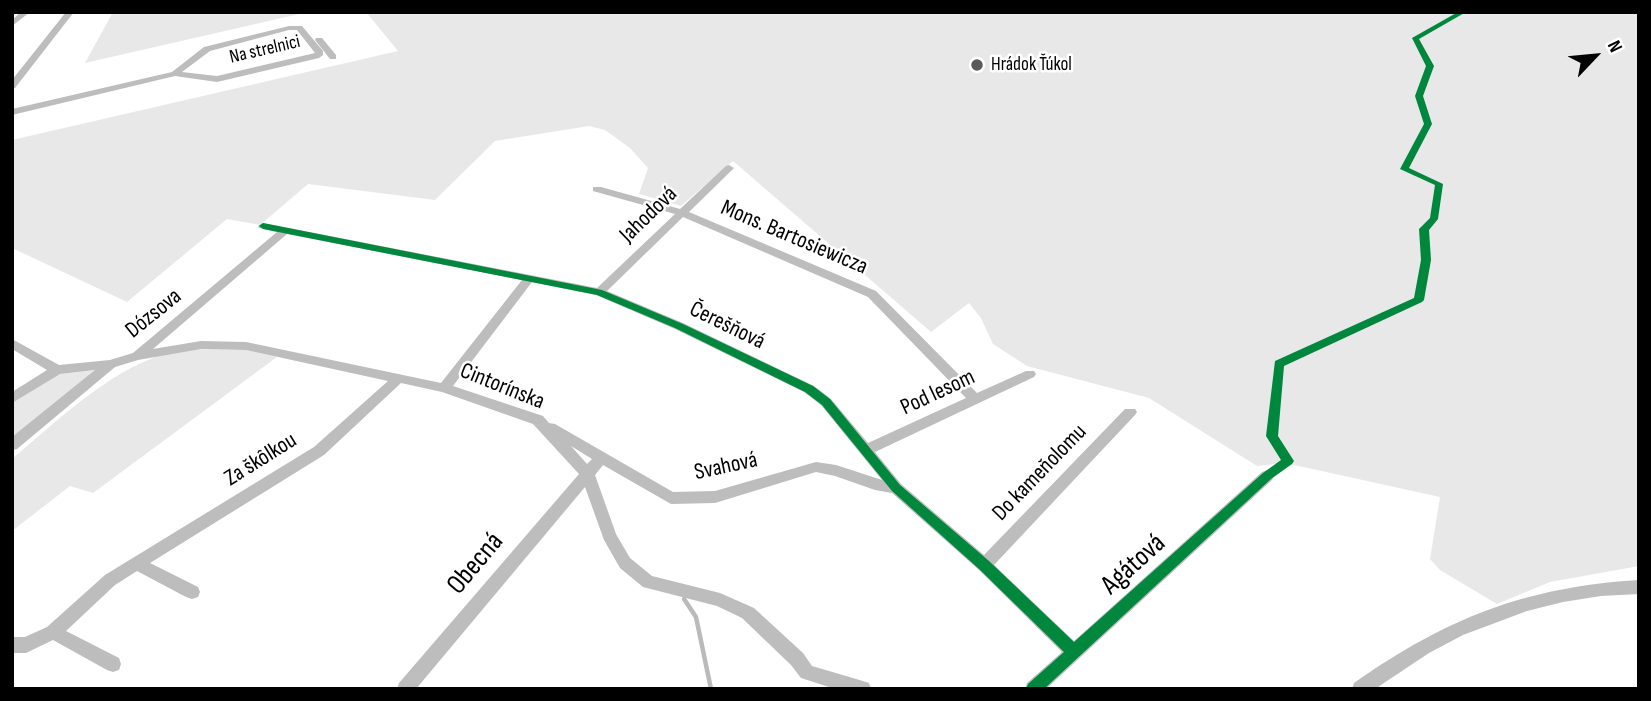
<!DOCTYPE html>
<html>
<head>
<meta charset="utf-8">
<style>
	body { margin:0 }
	#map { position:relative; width:1651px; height:701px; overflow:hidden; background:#fff; font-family:"Sofia Sans Condensed",sans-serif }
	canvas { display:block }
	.frame { position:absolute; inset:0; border:14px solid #000; pointer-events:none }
	.north { position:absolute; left:1560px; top:21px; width:70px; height:70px; -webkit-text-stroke:5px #fff; paint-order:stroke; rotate:64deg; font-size:19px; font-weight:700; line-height:28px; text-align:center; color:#000 }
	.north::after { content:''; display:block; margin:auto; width:24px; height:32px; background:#000; clip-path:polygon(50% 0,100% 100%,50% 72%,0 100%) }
</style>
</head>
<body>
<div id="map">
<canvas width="1651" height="701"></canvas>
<div class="frame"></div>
<div class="north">N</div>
</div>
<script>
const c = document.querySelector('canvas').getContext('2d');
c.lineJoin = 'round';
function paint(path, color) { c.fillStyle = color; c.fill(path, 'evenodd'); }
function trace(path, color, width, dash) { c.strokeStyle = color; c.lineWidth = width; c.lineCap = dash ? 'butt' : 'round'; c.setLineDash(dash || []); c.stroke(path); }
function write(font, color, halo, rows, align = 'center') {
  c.font = font + ' "Sofia Sans Condensed",sans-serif'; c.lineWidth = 5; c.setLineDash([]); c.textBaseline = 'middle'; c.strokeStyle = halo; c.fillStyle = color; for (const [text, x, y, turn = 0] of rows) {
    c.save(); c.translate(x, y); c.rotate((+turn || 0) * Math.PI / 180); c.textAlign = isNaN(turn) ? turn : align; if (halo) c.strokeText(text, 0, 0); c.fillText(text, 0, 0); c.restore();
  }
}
paint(new Path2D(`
	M 113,12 L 308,12 L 85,63 Z
	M 366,12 L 1639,12 L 1639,566 L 1550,582 L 1497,604 L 1440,570 L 1430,559 L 1440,497 L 1285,463 L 1257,466 L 1149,398 L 1027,366 L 993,344 L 981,318 L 969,303 L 931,332 L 733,161 L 681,206 L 639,194 L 648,168 L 630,148 L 605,130 L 589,126 L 495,141 L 435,200 L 308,184 L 260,225 L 227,219 L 127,302 L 12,248 L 12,140 L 398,51 Z
	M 182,349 L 247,350 L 277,357 L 93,493 L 70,486 L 12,531 L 12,459 C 63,416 116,363 182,349 Z
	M 98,370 L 12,441 L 12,397 L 49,375 Z`), '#e8e8e8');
trace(new Path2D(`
	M 684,599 L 696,617 L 711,689`), '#bababa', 4.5);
paint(new Path2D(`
	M 21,12 L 30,12 L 12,26 L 12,20 Z
	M 66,12 L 74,12 L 15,88 L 12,88 L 12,80 Z
	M 289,26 L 302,26 L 323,51 L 323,55 L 319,58 L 217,82 L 175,76 L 12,115 L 12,109 L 172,72 L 204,47 ZM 289,30 L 297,30 L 315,53 L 217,76 L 182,72 L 210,51 Z
	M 316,38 L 322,38 L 336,55 L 336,59 L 330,59 L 315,40 Z
	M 729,165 L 734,168 L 732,170 L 689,212 L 876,291 L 977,393 L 1026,371 L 1034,371 L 1036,374 L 1034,377 L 875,452 L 901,484 L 984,555 L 1125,409 L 1135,409 L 1137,412 L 1135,415 L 994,565 L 1074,641 L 1262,472 L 1267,470 L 1272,472 L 1274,476 L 1272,480 L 1046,689 L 1025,689 L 1027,683 L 1062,652 L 979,570 L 892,493 L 875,490 L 835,476 L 816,472 L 715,503 L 671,504 L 603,465 L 595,475 L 616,534 L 630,558 L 652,576 L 720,593 L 754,608 L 803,653 L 812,666 L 863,681 L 869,683 L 871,689 L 835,689 L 801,678 L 791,665 L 742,618 L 717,606 L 643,587 L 620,568 L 604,540 L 585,487 L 416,689 L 397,689 L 399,683 L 579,474 L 533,424 L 442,392 L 401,383 L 324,455 L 150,563 L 198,587 L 200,592 L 198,597 L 192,599 L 186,597 L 137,571 L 115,585 L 66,631 L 119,658 L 121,664 L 119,670 L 113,672 L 107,670 L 53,640 L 26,653 L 12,653 L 12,637 L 25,637 L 47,627 L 105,575 L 314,447 L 388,381 L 246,350 L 201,349 L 138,360 L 115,367 L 17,449 L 12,450 L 12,437 L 95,370 L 60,374 L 12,403 L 12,392 L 47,370 L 12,349 L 12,339 L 59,365 L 110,360 L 133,353 L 277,232 L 259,228 L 258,226 L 263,223 L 597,288 L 675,214 L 593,191 L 593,187 L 601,187 L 680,209 L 726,166 ZM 683,217 L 868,297 L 966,398 L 868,443 L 831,399 L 814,386 L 683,323 L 607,291 ZM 287,234 L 522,280 L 441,383 L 246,342 L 201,341 L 153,349 ZM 532,282 L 596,295 L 675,329 L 804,392 L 821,405 L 882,480 L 836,465 L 816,462 L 715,491 L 673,492 L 555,424 L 549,423 L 543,416 L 453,386 ZM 571,446 L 592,459 L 587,464 Z
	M 1639,580 L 1639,594 L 1601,596 L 1563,602 L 1527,611 L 1463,635 L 1429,653 L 1375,689 L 1352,689 L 1354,683 C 1447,618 1525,587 1639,580 Z`), '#bdbdbd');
paint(new Path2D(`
	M 1458,12 L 1466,12 L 1419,39 L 1434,66 L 1423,96 L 1432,124 L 1409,168 L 1443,184 L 1438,219 L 1429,230 L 1431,260 L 1424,300 L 1422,302 L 1284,366 L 1278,436 L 1294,461 L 1292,464 L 1271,479 L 1044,689 L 1026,689 L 1028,684 L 1064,652 L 979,569 L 892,491 L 822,405 L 805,392 L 675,328 L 597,295 L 263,229 L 259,226 L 263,223 L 602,290 L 683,324 L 813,386 L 830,399 L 900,485 L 989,561 L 1074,642 L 1263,473 L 1281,460 L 1266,436 L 1275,361 L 1414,298 L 1421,260 L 1419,229 L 1430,218 L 1435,185 L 1400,169 L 1424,124 L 1415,96 L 1426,66 L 1412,38 Z`), '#00873e');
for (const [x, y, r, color] of [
	[977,65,7,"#595959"]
]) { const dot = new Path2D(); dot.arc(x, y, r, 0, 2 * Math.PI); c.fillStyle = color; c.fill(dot); trace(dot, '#fff', 2.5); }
write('19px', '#000', '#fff', [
	["Na strelnici",265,50,-13]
]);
write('19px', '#000', '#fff', [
	["Hrádok Ťúkol",991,65]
], 'left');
write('23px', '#000', '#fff', [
	["Jahodová",649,215,-44],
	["Mons. Bartosiewicza",794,238,23],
	["Dózsova",154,314,-39],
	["Čerešňová",727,326,26],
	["Cintorínska",502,387,22],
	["Pod lesom",938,393,-25],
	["Za škôlkou",261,460,-32],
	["Svahová",726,467,-12],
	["Do kameňolomu",1040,473,-46]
]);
write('28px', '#000', '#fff', [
	["Obecná",476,564,-50],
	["Agátová",1134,565,-42]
]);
</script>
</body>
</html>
